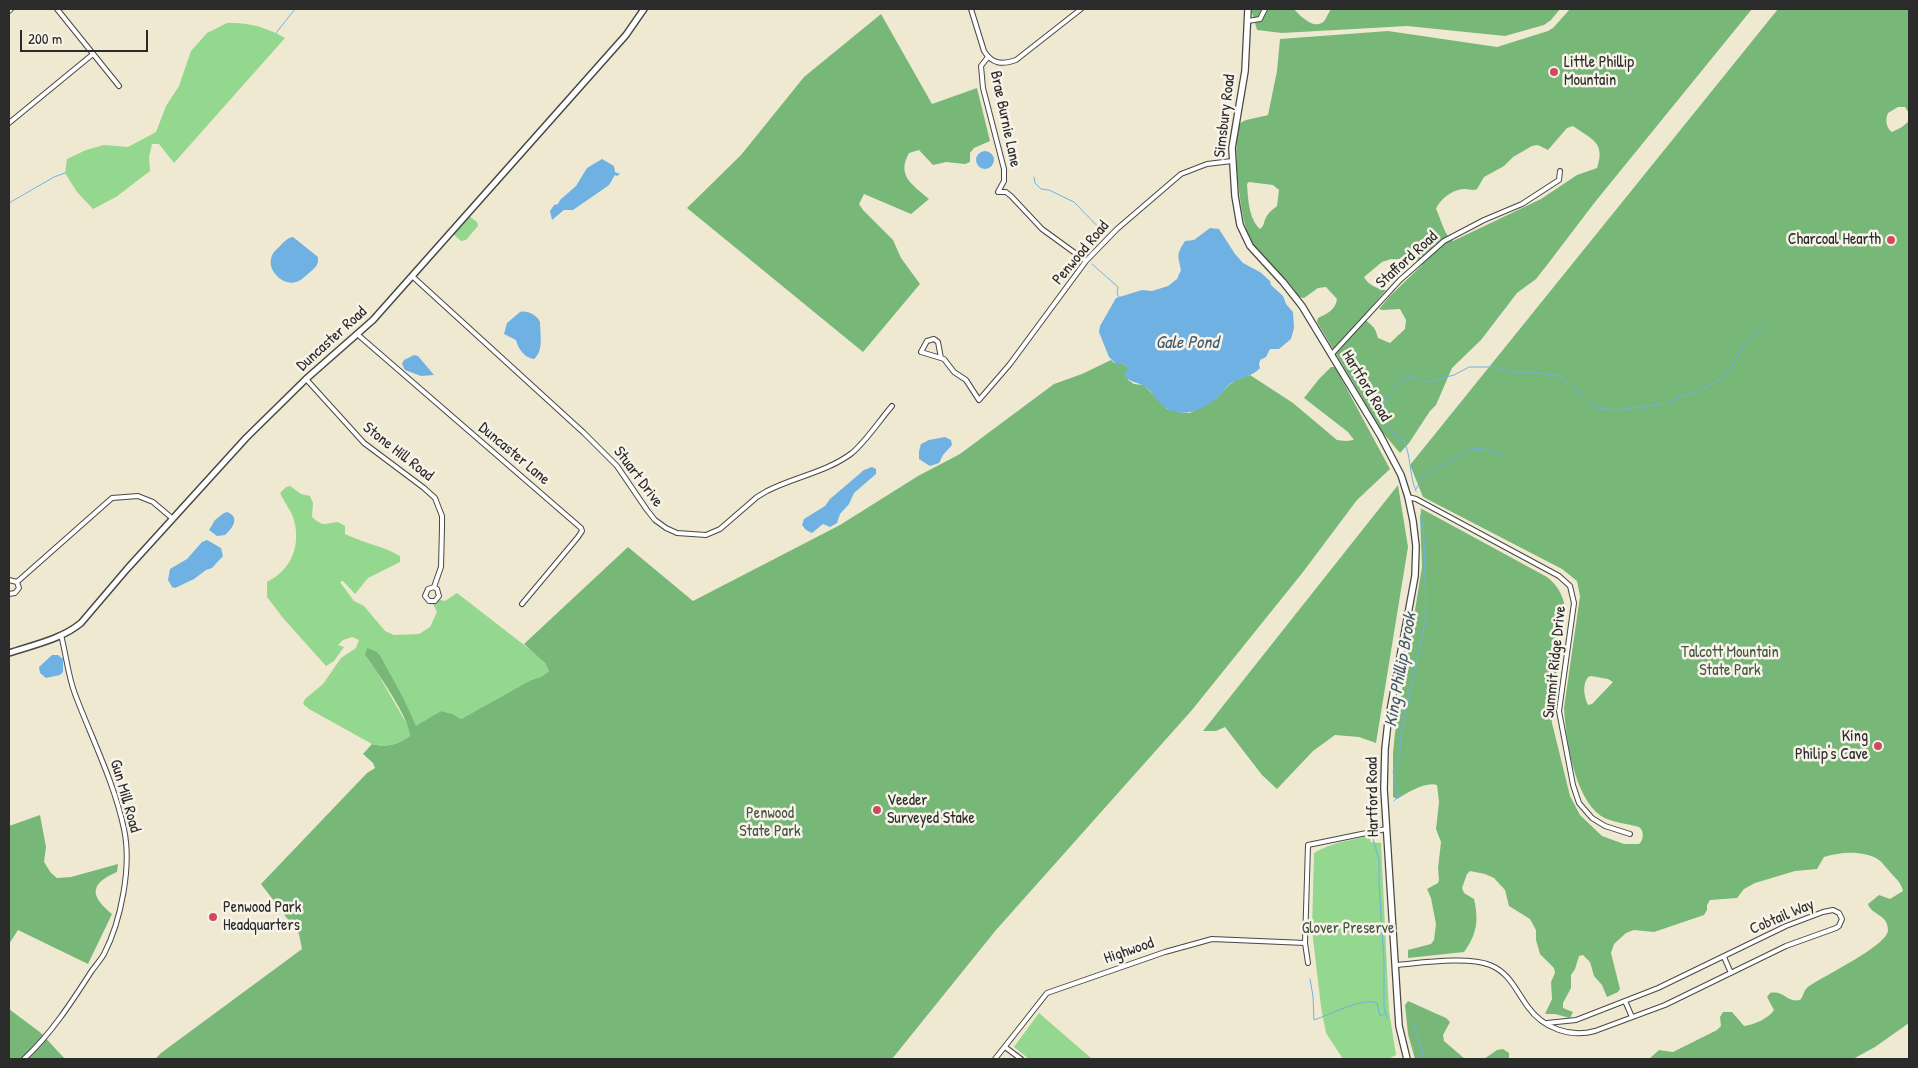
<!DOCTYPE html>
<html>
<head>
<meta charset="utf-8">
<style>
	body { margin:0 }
	#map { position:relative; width:1918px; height:1068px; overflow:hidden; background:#f0e9d1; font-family:"Patrick Hand",sans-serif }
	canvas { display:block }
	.frame { position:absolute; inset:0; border:10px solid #2b2b2b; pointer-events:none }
	.scale { position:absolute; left:20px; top:30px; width:128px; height:22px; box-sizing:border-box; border:2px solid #2b2b2b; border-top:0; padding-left:6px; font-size:15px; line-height:18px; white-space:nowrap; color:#2b2b2b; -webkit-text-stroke:4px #f7f3e8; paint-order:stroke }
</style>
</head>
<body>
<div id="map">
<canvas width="1918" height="1068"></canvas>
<div class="frame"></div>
<div class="scale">200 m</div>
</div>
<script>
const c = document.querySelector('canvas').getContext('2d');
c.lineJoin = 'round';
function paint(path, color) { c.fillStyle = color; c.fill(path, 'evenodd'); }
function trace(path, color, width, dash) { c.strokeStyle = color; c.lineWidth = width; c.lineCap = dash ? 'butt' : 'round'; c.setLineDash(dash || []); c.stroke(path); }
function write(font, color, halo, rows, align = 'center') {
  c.font = font + ' "Patrick Hand",sans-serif'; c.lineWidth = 5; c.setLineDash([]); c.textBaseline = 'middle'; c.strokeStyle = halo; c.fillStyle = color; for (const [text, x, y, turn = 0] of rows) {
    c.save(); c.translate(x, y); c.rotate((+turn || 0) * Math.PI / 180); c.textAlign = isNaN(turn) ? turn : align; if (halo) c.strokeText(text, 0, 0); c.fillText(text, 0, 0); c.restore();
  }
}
paint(new Path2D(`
	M 227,23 C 249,22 266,27 285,38 L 174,163 L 159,144 L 152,144 L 149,157 L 150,171 L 116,197 L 93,209 L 77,192 L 65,173 L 67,159 L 86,150 L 104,145 L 128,147 L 156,132 L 166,106 L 179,86 L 191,51 L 207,33 Z
	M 469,216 L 477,222 L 478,226 L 466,240 L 461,241 L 453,234 Z
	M 290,486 L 301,494 L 310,496 L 313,503 L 312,517 C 325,528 324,523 338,522 L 345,526 L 345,534 C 363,543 383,546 400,556 L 400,562 L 368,578 L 355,594 L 343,581 L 340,582 L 354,601 L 364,606 L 385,631 L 394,635 L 419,634 L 430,627 L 437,612 L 432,602 L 438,599 L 445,601 L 457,593 L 537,655 L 545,663 L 549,671 L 541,677 L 531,680 L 461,719 L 453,714 L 441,711 L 416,727 L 404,699 L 380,655 L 377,652 L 365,655 L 378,674 L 409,728 L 410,736 C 397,745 387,748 372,744 L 309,709 L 303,704 L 305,699 L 323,684 L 341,658 L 356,648 L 359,640 L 352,637 L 343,640 L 338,645 L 344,647 L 334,661 L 326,666 L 283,618 L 267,597 L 267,582 C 291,570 301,546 294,520 C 291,510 284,502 280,493 L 286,487 Z
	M 1369,836 L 1371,842 L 1381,843 L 1389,1011 L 1396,1055 L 1388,1059 L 1343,1059 L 1326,1033 L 1321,1007 L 1312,930 L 1314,853 C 1330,843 1351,840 1369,836 Z
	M 1039,1013 L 1092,1059 L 1029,1059 L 1014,1047 Z`), '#94d78e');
paint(new Path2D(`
	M 1251,9 L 1294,9 C 1300,16 1316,32 1325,20 C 1327,16 1329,12 1331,9 L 1560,9 L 1551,20 L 1544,25 L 1505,36 L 1407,26 L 1282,33 L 1257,30 Z
	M 1570,9 L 1752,9 L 1595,202 L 1547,265 L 1536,279 L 1517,293 L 1481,340 L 1452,368 L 1436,405 L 1430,411 L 1409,443 L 1400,453 L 1383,433 L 1317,322 L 1318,318 C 1326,314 1336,310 1337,299 L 1326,287 L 1318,288 L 1304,298 L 1299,297 C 1291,284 1280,273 1269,262 C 1263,256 1255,250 1251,242 C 1241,226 1231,141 1240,124 C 1243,119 1262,117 1268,115 L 1277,71 L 1280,39 L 1388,31 L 1497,47 L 1548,31 L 1553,28 ZM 1573,126 C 1591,139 1606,142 1597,168 L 1577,175 L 1541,199 L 1453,241 C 1444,235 1441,219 1436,209 C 1440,199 1453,189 1465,189 C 1470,189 1472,191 1477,189 L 1484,177 L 1504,166 L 1513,157 L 1532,146 L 1538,145 L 1548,150 L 1567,128 ZM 1249,182 L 1273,185 L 1279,190 L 1277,206 C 1268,213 1266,215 1263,226 L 1260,229 C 1249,219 1248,199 1247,184 ZM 1391,259 C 1401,260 1415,256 1422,265 L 1389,297 L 1379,309 L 1382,310 L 1400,309 L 1406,320 L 1405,329 L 1390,343 L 1378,338 C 1375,325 1371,326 1364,318 L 1366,313 L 1386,290 C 1379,290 1367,284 1364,277 L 1382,262 Z
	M 1778,9 L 1909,9 L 1909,113 L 1905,107 L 1898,107 L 1888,113 C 1885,119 1886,128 1892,132 L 1902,127 L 1909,121 L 1909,1023 L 1875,1047 L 1853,1059 L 1649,1059 L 1659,1050 L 1673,1052 L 1717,1030 L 1721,1026 L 1720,1017 L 1723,1012 L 1732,1012 L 1744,1026 C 1754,1025 1769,1018 1774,1010 L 1767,997 L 1770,993 C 1784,990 1787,1003 1800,1000 C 1804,996 1803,991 1808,987 C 1821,977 1888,946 1888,930 C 1888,914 1871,915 1868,904 L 1879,895 L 1890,899 L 1903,891 C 1901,882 1896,879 1890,872 C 1886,868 1883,863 1879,860 C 1863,850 1841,852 1824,857 L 1817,869 L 1795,871 L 1755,883 L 1744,889 L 1737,898 L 1710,900 L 1707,905 L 1707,910 L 1704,915 L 1654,932 L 1634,930 L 1626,933 L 1614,944 L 1611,953 L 1620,989 L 1618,992 L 1607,997 L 1602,985 L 1594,976 L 1590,962 L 1583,955 L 1579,956 L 1575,969 L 1571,975 L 1571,988 L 1563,1003 L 1563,1008 L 1573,1012 L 1570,1018 L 1555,1014 L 1545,1014 L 1552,999 L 1551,982 L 1555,973 L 1554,968 L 1540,954 L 1536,940 L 1536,930 L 1530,919 L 1509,906 L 1505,890 L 1494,878 L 1485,874 L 1470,871 L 1467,874 L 1462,888 L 1464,893 L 1474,899 C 1479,921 1477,934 1464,952 L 1408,958 L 1408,950 L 1431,944 L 1434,940 L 1436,924 L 1431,898 L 1427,889 L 1438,883 L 1439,880 L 1438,868 L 1441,842 L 1436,829 L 1439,802 L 1437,785 C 1426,781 1407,793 1397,799 L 1393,797 L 1393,753 L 1395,733 L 1422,567 L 1420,516 L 1422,509 L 1547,577 C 1558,585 1565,598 1565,612 L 1556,677 L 1551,695 L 1552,723 L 1570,796 L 1580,815 L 1602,836 L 1624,844 L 1639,844 C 1644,840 1644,830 1639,827 C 1629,824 1609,822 1601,816 C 1574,797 1566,739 1564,708 L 1580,596 L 1577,581 L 1562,569 L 1423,497 L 1410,465 ZM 1591,676 L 1608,679 L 1613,682 L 1592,704 L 1588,705 C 1584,696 1582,685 1588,677 Z
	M 881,14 L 932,104 L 977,88 L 990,141 L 974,148 L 970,153 L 970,162 L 965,164 L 946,162 L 933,165 L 919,150 L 909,153 C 896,176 913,185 929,199 L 911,214 L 864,194 L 859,204 L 863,210 L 893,240 L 901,258 L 920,284 L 863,352 L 687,208 L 741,155 L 804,77 Z
	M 1111,360 L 1114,363 L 1123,364 L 1128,367 L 1128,380 L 1134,384 L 1144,385 L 1167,409 L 1183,413 L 1190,413 L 1217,398 L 1228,386 L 1236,380 L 1250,375 L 1293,403 L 1337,440 L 1346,441 L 1354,440 L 1348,432 L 1304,398 L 1319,379 L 1331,367 L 1335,367 L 1390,469 L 1357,500 L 1303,572 L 1192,710 L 996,930 L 892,1059 L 155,1059 L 161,1053 L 302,949 L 299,934 L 261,884 L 367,773 L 375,768 L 373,763 L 363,754 L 372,744 C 387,748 397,745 410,736 C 409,717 377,672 365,655 L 367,648 L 377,652 L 380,655 L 404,699 L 416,726 L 441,711 L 453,714 L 461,719 L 531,680 L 541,677 L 549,671 L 545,663 L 524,644 L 628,547 L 693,601 L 840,525 L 918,476 L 960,454 L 1054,384 L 1082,374 Z
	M 1398,485 L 1408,547 L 1376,743 L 1359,737 L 1335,735 L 1313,751 L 1277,789 L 1262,775 L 1225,727 L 1216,731 L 1203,731 Z
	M 40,815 L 46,847 L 44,862 L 51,873 L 57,878 L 71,877 L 118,864 L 117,872 C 89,884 90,896 112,914 L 88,964 L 18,930 L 9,944 L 9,826 Z
	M 1408,1001 L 1446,1018 L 1450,1022 L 1443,1035 L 1444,1041 L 1465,1059 L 1415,1059 L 1408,1034 L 1405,1005 Z
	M 9,1009 L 41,1033 L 65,1059 L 9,1059 Z
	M 1503,1049 L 1509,1053 L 1509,1059 L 1484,1059 L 1497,1050 Z`), '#77b879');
paint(new Path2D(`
	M976 160a9 9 0 1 1 18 0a9 9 0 1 1-18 0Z
	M 602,159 L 614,166 L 615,172 L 620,174 L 617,176 L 615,175 L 609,185 L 602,190 L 573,210 L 564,210 L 552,220 L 550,211 L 554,205 L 558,204 L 560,200 L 576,186 L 587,168 Z
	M 1210,228 L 1219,229 L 1235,254 L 1243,263 L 1260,272 L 1270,281 L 1271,285 L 1283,296 L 1286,304 L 1293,312 L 1294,328 L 1291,339 L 1279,349 L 1270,349 L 1266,357 L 1260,360 L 1259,365 L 1260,368 C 1252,377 1240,377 1230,384 C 1225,388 1222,394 1217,398 C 1202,411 1179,420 1162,405 C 1156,400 1153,393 1147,388 C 1141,382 1132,384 1124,376 L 1128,367 L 1123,364 L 1117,365 L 1109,357 L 1099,332 L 1100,326 L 1116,298 L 1142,290 L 1152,291 L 1168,286 L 1177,279 L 1181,270 C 1178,255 1176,255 1185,241 L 1194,240 Z
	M 293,237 L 318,257 C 319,265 315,268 309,273 C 305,276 301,281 296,282 C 283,286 268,271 271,259 C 272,253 276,250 280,246 C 284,242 287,238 293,237 Z
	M 520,312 C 527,310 537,315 540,322 C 540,334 544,351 534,359 C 525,358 518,349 516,340 L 504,334 L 507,323 Z
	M 414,355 L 418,356 L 434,375 L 421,376 L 405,370 L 402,364 L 404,360 Z
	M 945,437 L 951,440 L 952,445 L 943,455 L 939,463 L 930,466 L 919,459 L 919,451 L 921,444 L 929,440 Z
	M 872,467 L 876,469 L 876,474 L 854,493 L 849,504 L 840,514 L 837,523 L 830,527 L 823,524 L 812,533 L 806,530 L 802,525 L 804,519 L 825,506 L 830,499 L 864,470 Z
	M 224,513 L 227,512 C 241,517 232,529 225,535 L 217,536 L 209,530 L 215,520 Z
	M 207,540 L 221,548 L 223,556 L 212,568 L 206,570 L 194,579 L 175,588 L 172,587 L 168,580 L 170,569 L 187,559 L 202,542 Z
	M 52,655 L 58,655 L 63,659 L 63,672 L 60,675 L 46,678 L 40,673 L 39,667 Z`), '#6fb1e3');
trace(new Path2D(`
	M 276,33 L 295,9
	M 1034,177 L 1035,183 L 1041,189 L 1049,190 L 1074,202 L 1104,233
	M 9,203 L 54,177 L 65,173
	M 1092,264 L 1118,287 L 1117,294 L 1119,297
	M 1416,489 L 1425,475 L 1473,448 L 1485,449 L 1502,455
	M 1416,491 C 1409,475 1411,454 1404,442 C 1402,438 1398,437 1395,435 C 1383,425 1384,408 1387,395 L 1406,377 L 1411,376 L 1424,382 L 1431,381 L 1454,375 L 1469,367 L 1493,367 L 1512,372 L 1533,372 L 1560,376 L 1596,408 L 1617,410 L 1667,403 L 1707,387 L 1722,378 L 1731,367 L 1746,342 L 1758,331 L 1765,329
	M 1394,801 L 1399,796 L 1393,772 L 1400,757 L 1400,741 L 1405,715 L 1426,617 L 1424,538 L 1421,509
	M 1373,839 L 1379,860 L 1379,884 L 1384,960 L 1384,1007 L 1387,1018 L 1388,1019
	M 1310,979 L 1313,996 L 1314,1020 C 1329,1015 1363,997 1377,1003 L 1380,1016 L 1385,1013
	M 1413,1021 L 1424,1059`), '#6fb1e3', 1);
const minor = new Path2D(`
	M 57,9 L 119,86
	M 971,9 L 984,51 C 992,64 1002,65 1016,60 L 1081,9
	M 9,11 L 11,9
	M 1248,21 L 1260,19 L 1265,9
	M 988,57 L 981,66 L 983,88 L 1004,169 L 1004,181 L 998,192 L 1006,192 L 1011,196 L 1042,229 L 1086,261
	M 9,123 L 93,54
	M 412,276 L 584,433 L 617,466 L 647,510 L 655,520 L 666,528 L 677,533 L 706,535 L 720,529 L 757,497 L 767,491 C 794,477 827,472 852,453 C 867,440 879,421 892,406
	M 357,334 L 581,528 L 582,531 L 578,537 L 522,604
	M 1331,355 L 1400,280 L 1444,241 L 1484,220 L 1522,204 L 1559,180 L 1560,171
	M 941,358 L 938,342 L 934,339 L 927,341 L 921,352 L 944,359 L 954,372 L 966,380 L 979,400 L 1010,364 L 1086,261 L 1117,229 L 1181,174 L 1207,164 L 1232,161
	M 306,379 L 364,443 L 424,488 L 435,498 L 442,516 L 442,527 L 441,567 L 434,587 L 428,589 L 425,596 L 429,601 L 435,601 L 439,596 L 437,589 L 434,587
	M 1408,497 L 1416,499 L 1559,576 L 1570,586 L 1574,603 L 1559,711 L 1573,785 L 1579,803 L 1592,818 L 1605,826 L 1630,834
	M 9,580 L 17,582 L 19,588 L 15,593 L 9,594
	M 17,582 L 112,498 L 138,496 L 153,502 L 173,519
	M 1724,957 L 1731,973
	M 1308,963 L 1305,943 L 1308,845 L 1386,829
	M 1395,965 C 1420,963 1468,956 1490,965 C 1510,973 1516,991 1528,1007 C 1543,1028 1570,1038 1595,1031 L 1665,1005 L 1786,946 L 1836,928 L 1839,926 L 1842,919 L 1839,913 L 1833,910 L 1823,912 L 1786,926 L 1658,988 L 1576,1020 L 1547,1023
	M 1625,1001 L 1632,1017
	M 1005,1047 L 1021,1059
	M 24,1059 C 51,1034 71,1003 91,972 C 95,966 100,961 104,954 C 121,921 132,866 124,829 C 114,782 92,739 75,694 C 68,676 66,654 61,635
	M 995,1059 L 1047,993 L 1165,952 L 1212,939 L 1305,943`);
const tertiary = new Path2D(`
	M 9,653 C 33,645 62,639 81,623 L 127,569 L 246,438 L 306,379 L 373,320 L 626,35 L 644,9`);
const secondary = new Path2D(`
	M 1248,9 L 1245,71 L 1232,148 L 1235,196 L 1240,225 L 1250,246 L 1283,282 L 1302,306 L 1380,435 L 1401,475 L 1408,497 L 1413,521 L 1416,546 L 1415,576 L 1388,722 L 1385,749 L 1384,789 L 1399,1026 L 1407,1059`);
trace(minor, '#494844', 6);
trace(tertiary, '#494844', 8);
trace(secondary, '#494844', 8);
trace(minor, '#fff', 4);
trace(tertiary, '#fff', 5);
trace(secondary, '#fff', 5.5);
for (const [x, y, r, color] of [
	[1554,72,5,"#d1495b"],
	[1891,240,5,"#d1495b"],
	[1878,746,5,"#d1495b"],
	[877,810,5,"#d1495b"],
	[213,917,5,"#d1495b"]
]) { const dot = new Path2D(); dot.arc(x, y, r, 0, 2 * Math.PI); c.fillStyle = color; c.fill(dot); trace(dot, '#f7f3e8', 2); }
write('16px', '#2b2b2b', '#f7f3e8', [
	["Little Phillip",1564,63],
	["Mountain",1564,81],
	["Charcoal Hearth",1881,240,"right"],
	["King",1868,737,"right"],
	["Philip's Cave",1868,755,"right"],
	["Veeder",887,801],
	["Surveyed Stake",887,819],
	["Penwood Park",223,908],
	["Headquarters",223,926]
], 'left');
write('16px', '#2b2b2b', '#f7f3e8', [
	["Simsbury Road",1225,116,-83],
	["Brae Burnie Lane",1005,119,78],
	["Penwood Road",1081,253,-50],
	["Stafford Road",1407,260,-42],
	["Duncaster Road",332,339,-42],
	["Hartford Road",1366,386,59],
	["Stone Hill Road",398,452,38],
	["Duncaster Lane",514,454,40],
	["Stuart Drive",638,477,53],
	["Summit Ridge Drive",1555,662,-84],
	["Gun Mill Road",125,796,74],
	["Hartford Road",1373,797,-91],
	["Cobtail Way",1782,917,-23],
	["Highwood",1129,951,-19]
]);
write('16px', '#455644', '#f7f3e8', [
	["Talcott Mountain",1730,653],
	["State Park",1730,671],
	["Penwood",770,814],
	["State Park",770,832],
	["Glover Preserve",1348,929]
]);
write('italic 18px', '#435a6b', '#f7f3e8', [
	["Gale Pond",1187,343],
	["King Phillip Brook",1401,670,-80]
]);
</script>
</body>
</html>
